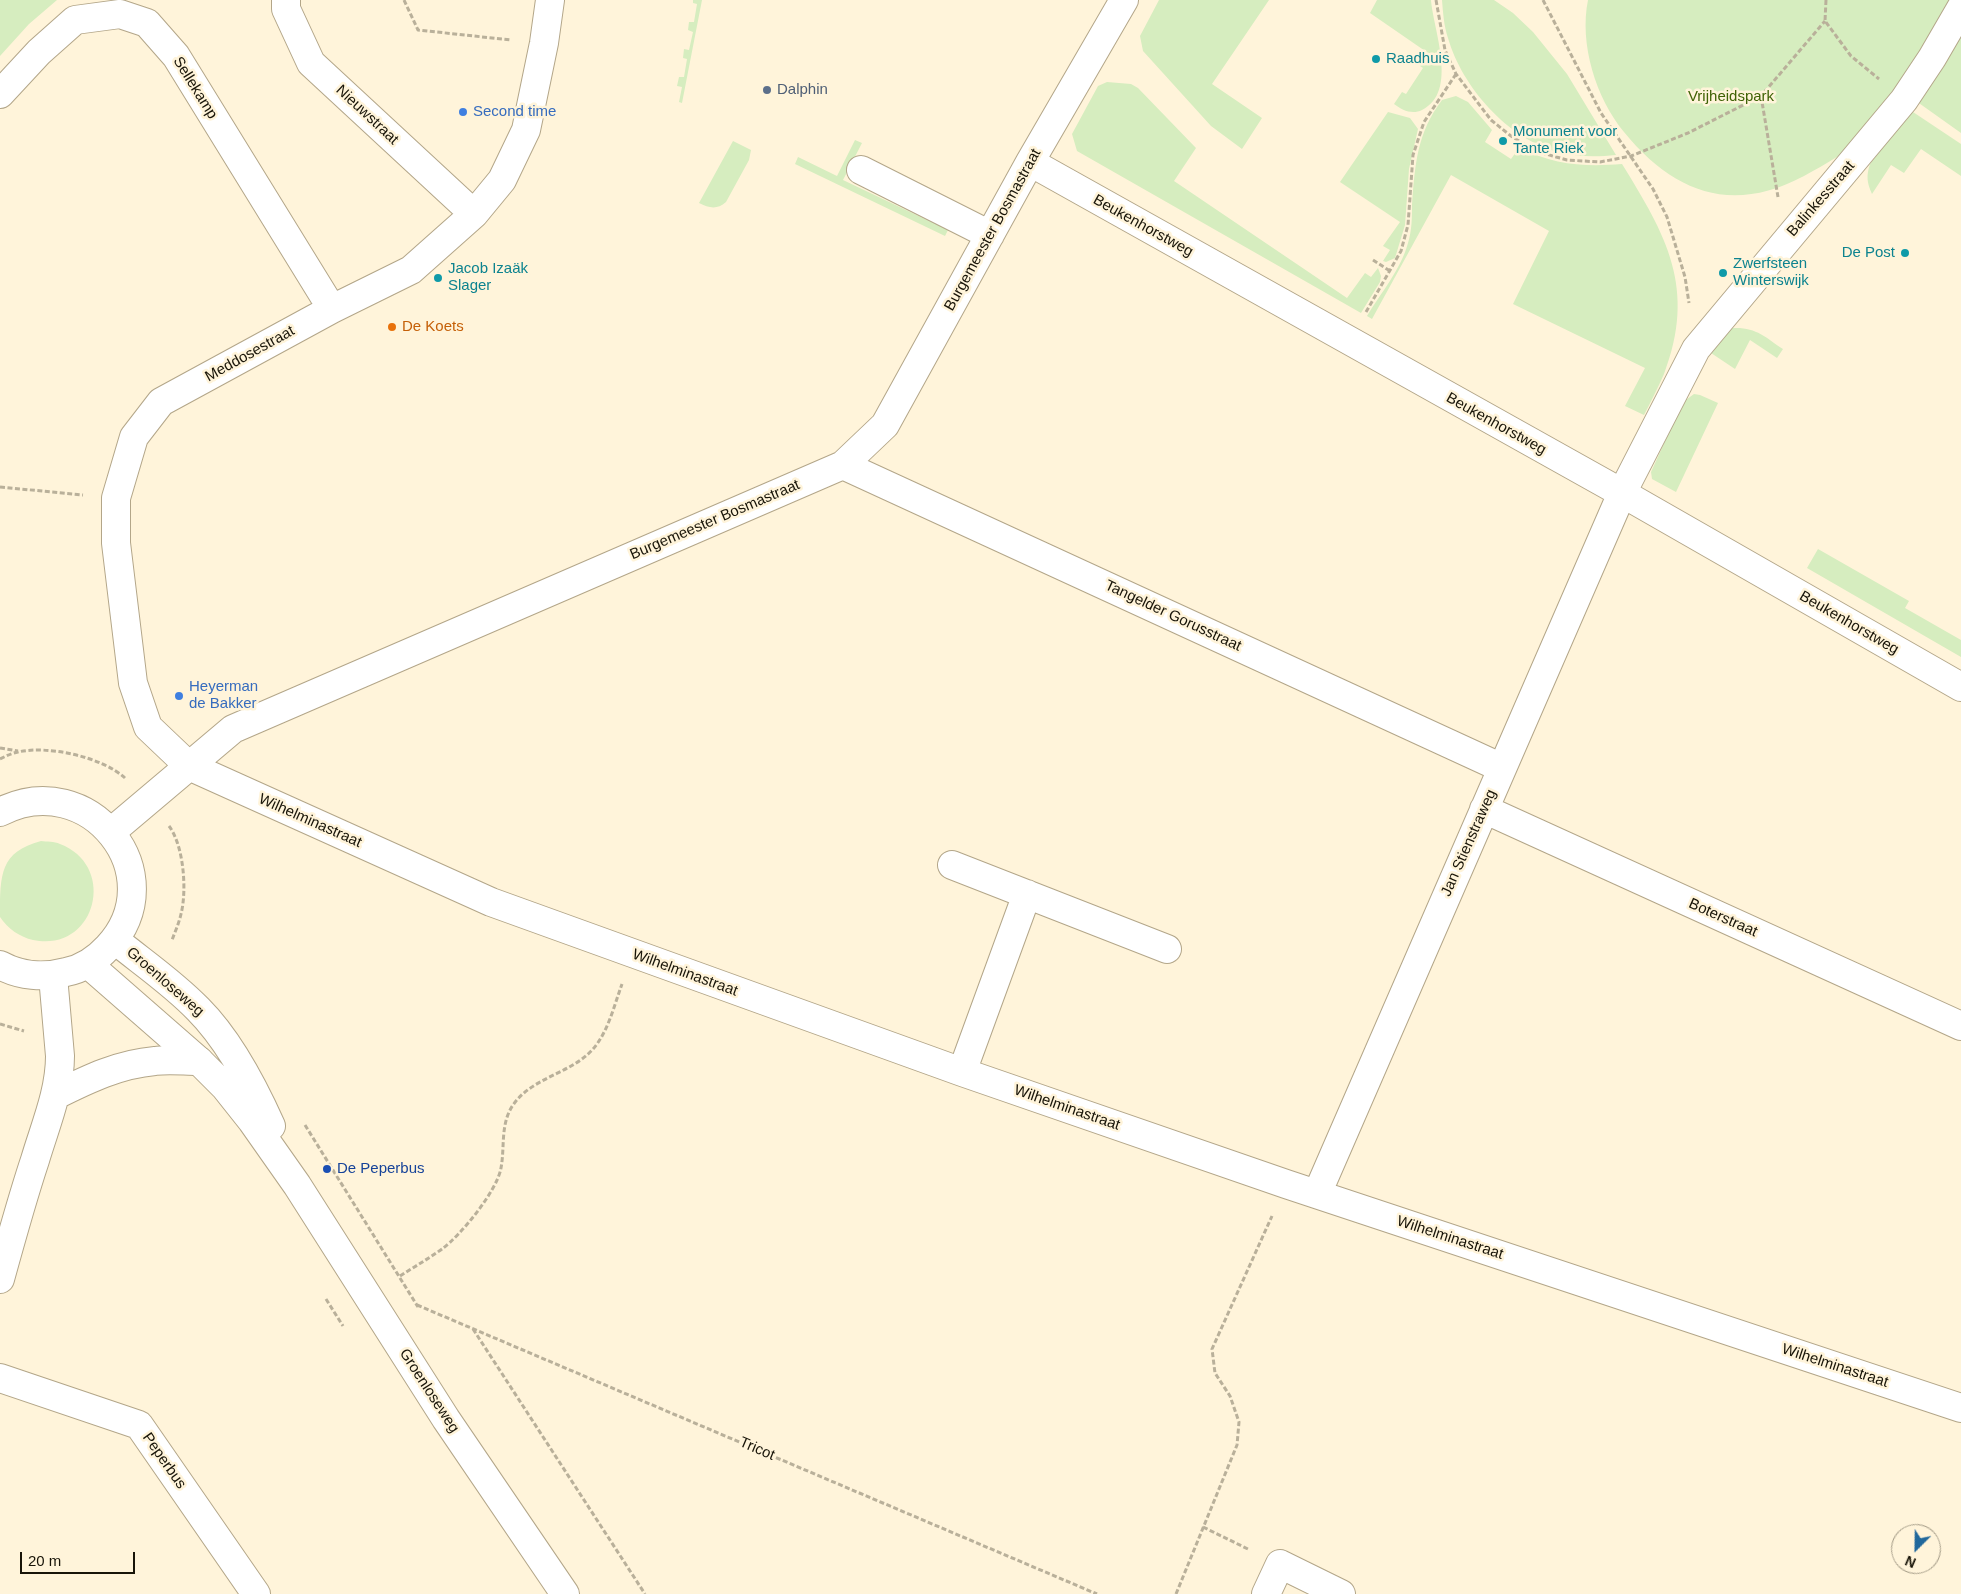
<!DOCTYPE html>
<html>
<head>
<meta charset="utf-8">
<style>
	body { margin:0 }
	#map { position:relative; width:1961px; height:1594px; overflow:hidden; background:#fff4da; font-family:Helvetica,sans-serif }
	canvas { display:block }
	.north { position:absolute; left:1891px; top:1524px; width:50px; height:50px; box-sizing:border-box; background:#fff4da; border:1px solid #a39a86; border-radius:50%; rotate:203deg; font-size:14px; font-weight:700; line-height:20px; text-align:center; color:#181408 }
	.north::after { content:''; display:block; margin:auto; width:18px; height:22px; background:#21689c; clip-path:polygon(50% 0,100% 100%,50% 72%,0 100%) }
	.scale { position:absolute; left:20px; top:1552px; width:115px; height:22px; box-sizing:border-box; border:2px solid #181408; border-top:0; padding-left:6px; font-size:15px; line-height:18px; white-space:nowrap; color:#181408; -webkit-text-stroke:4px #fff4da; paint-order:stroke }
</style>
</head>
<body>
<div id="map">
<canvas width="1961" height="1594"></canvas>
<div class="north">N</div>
<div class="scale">20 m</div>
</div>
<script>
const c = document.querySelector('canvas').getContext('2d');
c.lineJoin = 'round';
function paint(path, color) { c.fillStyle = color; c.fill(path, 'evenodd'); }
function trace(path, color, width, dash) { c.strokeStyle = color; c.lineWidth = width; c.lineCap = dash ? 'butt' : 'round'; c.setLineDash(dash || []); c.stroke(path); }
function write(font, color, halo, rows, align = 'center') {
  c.font = font + ' Helvetica,sans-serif'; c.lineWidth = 5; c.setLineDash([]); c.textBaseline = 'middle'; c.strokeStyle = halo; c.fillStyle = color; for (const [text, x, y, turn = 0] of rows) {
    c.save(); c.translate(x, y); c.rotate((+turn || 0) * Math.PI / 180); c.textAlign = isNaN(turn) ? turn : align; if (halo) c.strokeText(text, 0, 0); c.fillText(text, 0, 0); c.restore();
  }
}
paint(new Path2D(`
	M 0,0 L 57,0 L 29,24 L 0,56 Z
	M 693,0 L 702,0 L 682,103 L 679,102 L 682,87 L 677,86 L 679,77 L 684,77 L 687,59 L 683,58 L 684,49 L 689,50 L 693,32 L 688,30 L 689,22 L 694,22 L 697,4 L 693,3 Z
	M 1159,0 L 1269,0 L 1212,84 L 1262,118 L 1242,149 L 1211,126 L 1143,51 L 1140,36 Z
	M 1377,0 L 1431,0 C 1433,29 1459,92 1422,110 C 1412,115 1402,110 1394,104 L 1402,92 L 1406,94 L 1423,68 L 1420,66 L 1428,53 L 1370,13 Z
	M 1442,0 L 1494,0 L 1513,13 L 1533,32 L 1567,74 L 1616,155 C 1596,157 1578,157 1558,152 C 1508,139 1462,87 1448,38 C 1444,26 1443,13 1442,0 Z
	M 1588,0 L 1955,0 C 1944,20 1933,40 1921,59 C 1908,79 1890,97 1875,115 C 1865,126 1856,140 1846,150 C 1834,160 1818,168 1804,176 C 1731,215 1673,192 1624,132 C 1596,98 1579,44 1588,0 Z
	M 1961,28 L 1961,133 L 1916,101 Z
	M 1107,82 L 1131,84 L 1138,88 L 1196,148 L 1174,181 L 1347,298 L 1365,273 L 1371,277 L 1378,268 L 1381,276 L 1380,282 L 1361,313 L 1077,151 L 1072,134 L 1098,86 Z
	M 1456,96 L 1468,102 L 1492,130 L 1485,142 L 1511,159 L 1519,148 C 1555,165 1584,167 1622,164 C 1666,235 1697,288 1664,374 C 1658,388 1651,401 1644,415 L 1625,406 L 1645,368 L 1513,304 L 1549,231 L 1451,175 L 1372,319 L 1367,316 C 1381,293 1401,269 1408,243 C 1412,230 1412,217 1412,205 C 1415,164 1417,133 1442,100 Z
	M 1910,110 L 1961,144 L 1961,176 L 1921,149 L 1904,173 L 1891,165 L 1872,194 C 1867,183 1866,176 1870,164 Z
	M 1388,112 L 1410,118 L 1418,129 L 1409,169 L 1405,225 L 1395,258 L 1386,262 L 1383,261 L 1390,250 L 1383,246 L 1400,222 L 1340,182 Z
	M 855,140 L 862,143 L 843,180 L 948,230 L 945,236 L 795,164 L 798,157 L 837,176 Z
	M 733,141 L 751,150 L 749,160 L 726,202 C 717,210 709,208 699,203 Z
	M 1733,328 C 1756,327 1765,337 1783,349 L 1777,358 L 1750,340 L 1735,369 L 1711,353 L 1723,334 Z
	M 1694,394 L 1700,395 L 1718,403 L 1676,492 L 1652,479 L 1651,472 L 1683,402 Z
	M 1818,549 L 1909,601 L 1905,608 L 1961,640 L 1961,657 L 1807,568 Z
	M 41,841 C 47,842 54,841 60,844 C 118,866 96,953 33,940 C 20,937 8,929 0,917 C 0,874 0,852 41,841 Z`), '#d6edbf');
const minor = new Path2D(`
	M 286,0 L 286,9 L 311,63 L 474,214
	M 550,0 L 544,43 L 526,130 L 502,180 L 474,214 L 411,270 L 332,309 L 161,402 L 134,437 L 116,498 L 116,543 L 133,683 L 148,727 L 189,766 L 491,902 L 962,1072 L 1286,1184 L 1961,1408
	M 0,94 L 39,52 L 75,20 L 120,14 L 147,23 L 176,56 L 332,309
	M 1030,162 L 1622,493 L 1961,687
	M 861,170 L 990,235
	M 843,465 L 1502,768
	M 1484,809 L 1961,1026
	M 111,832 L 233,729 L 843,465 L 885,425 L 1030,162 L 1124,0
	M 952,865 L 1167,949
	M 962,1072 L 1027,894
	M 56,1095 C 88,1079 119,1064 155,1061 C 169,1059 184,1061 199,1061
	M 1317,1194 L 1622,493 L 1696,349 L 1904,100 L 1932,58 L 1961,8
	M 0,1279 C 11,1239 22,1199 35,1160 C 45,1126 60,1092 60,1056 L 53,976
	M 0,1378 L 139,1425 L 256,1594
	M 1266,1594 L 1280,1564 L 1341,1594`);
const major = new Path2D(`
	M 0,812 C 89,766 175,875 108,947 C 97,959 82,969 66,972 C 44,978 20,976 0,965
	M 115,940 C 142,962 173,983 198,1009 C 228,1039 254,1088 271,1126
	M 88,964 L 199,1061 L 225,1087 L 252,1121 L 297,1185 L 446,1419 L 565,1594`);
trace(minor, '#b3a689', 30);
trace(major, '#b3a689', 30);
trace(new Path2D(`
	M 404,0 L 418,30 L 511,40
	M 1436,0 L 1445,50 L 1456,74 L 1491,120 L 1511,136 L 1535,151 L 1567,160 L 1600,162 L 1631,156 L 1688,133 L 1761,96 L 1825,21
	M 1543,0 L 1601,113 L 1653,189 L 1667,217 L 1685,277 L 1689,303
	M 1826,0 L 1825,21 L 1851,56 L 1879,79
	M 1761,96 L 1778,197
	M 1373,260 L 1390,271
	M 1366,312 L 1401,251 L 1408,225 L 1413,155 L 1424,122 L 1456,74
	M 0,487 L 83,495
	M 0,748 L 18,751
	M 0,759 C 6,756 12,753 18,752 C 48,745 102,757 125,778
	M 169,826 C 184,846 187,891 181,914 C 179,923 175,932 172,940
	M 0,1024 L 24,1031
	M 305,1125 L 418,1307
	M 400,1276 C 414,1267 428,1259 442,1249 C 461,1235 497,1191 501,1168 C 505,1147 500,1124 513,1105 C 532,1077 571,1074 593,1049 C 608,1032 614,1006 622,984
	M 326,1299 L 343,1326
	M 417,1305 L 1097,1594
	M 473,1329 L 645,1594
	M 1203,1527 L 1250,1550
	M 1176,1594 L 1237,1445 L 1239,1422 L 1230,1396 L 1215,1373 L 1212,1349 L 1272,1216`), '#b9b09a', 3, [5, 2.5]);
trace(minor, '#fff', 28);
trace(major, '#fff', 28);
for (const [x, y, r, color] of [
	[1376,59,5,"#0f9aa8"],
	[767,90,5,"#5c6f8a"],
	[463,112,5,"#3f7fe0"],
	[1503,141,5,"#0f9aa8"],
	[1905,253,5,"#0f9aa8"],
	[1723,273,5,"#0f9aa8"],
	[438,278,5,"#0f9aa8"],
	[392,327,5,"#e8710a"],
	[179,696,5,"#3f7fe0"],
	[327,1169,5,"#1a4fb4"]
]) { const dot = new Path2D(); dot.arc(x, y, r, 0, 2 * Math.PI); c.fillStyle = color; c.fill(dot); trace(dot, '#fff4da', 2); }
write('15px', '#0d838f', '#fff4da', [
	["Raadhuis",1386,59],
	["Monument voor",1513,132],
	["Tante Riek",1513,149],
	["De Post",1895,253,"right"],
	["Zwerfsteen",1733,264],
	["Winterswijk",1733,281],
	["Jacob Izaäk",448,269],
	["Slager",448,286]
], 'left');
write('15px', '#181408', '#fff4da', [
	["Sellekamp",195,88,58],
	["Nieuwstraat",367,115,43],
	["Balinkesstraat",1821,199,-49],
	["Beukenhorstweg",1143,226,29],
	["Burgemeester Bosmastraat",993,230,-61],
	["Meddosestraat",250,354,-29],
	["Beukenhorstweg",1496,424,29],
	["Burgemeester Bosmastraat",715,520,-23],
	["Tangelder Gorusstraat",1173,616,25],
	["Beukenhorstweg",1849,623,30],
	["Wilhelminastraat",310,821,24],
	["Jan Stienstraweg",1469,843,-66],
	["Boterstraat",1723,918,24],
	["Wilhelminastraat",685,973,20],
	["Groenloseweg",165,982,41],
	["Wilhelminastraat",1067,1108,19],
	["Wilhelminastraat",1450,1238,18],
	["Wilhelminastraat",1835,1366,18],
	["Groenloseweg",429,1391,57],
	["Tricot",757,1449,23],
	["Peperbus",164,1461,55]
]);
write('15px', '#4e5e75', '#fff4da', [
	["Dalphin",777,90]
], 'left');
write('15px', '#3f6205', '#fff4da', [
	["Vrijheidspark",1731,97]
]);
write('15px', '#366cbe', '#fff4da', [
	["Second time",473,112],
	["Heyerman",189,687],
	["de Bakker",189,704]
], 'left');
write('15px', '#c56008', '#fff4da', [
	["De Koets",402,327]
], 'left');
write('15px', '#164399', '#fff4da', [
	["De Peperbus",337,1169]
], 'left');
</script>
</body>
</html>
